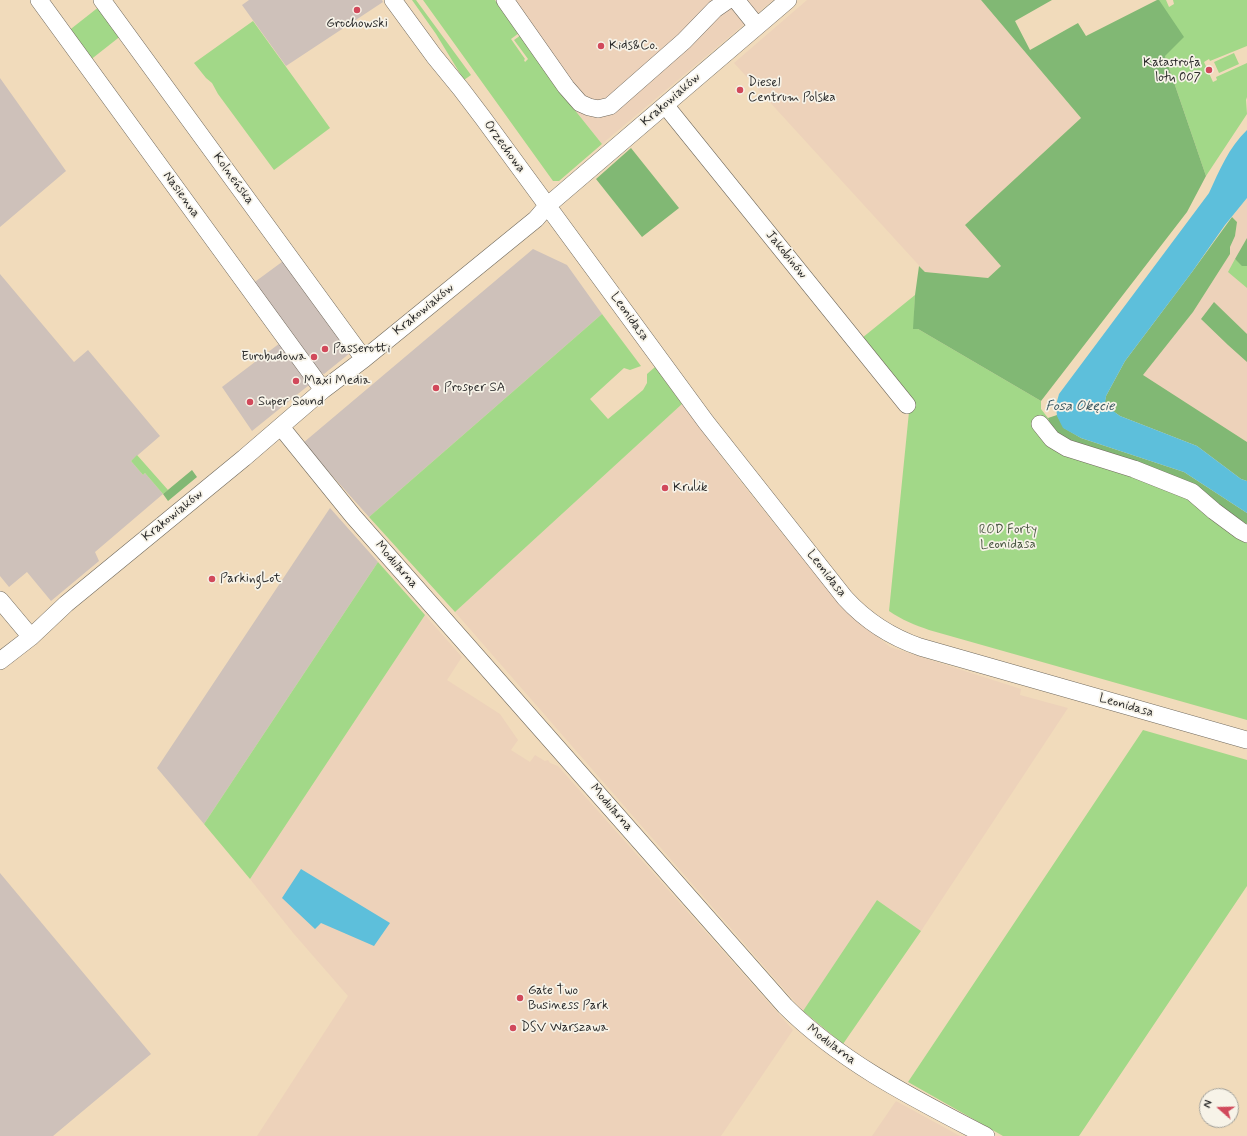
<!DOCTYPE html>
<html>
<head>
<meta charset="utf-8">
<style>
	body { margin:0 }
	#map { position:relative; width:1247px; height:1136px; overflow:hidden; background:#f1dbbb; font-family:Mynerve,sans-serif }
	canvas { display:block }
	.north { position:absolute; left:1199px; top:1088px; width:40px; height:40px; box-sizing:border-box; background:#f7f3e8; border:1px solid #a5a39c; border-radius:50%; rotate:290deg; font-size:11px; font-weight:700; line-height:16px; text-align:center; color:#2b2b2b }
	.north::after { content:''; display:block; margin:auto; width:14px; height:18px; background:#d1495b; clip-path:polygon(50% 0,100% 100%,50% 72%,0 100%) }
</style>
</head>
<body>
<div id="map">
<canvas width="1247" height="1136"></canvas>
<div class="north">N</div>
</div>
<script>
const c = document.querySelector('canvas').getContext('2d');
c.lineJoin = 'round';
function paint(path, color) { c.fillStyle = color; c.fill(path, 'evenodd'); }
function trace(path, color, width, dash) { c.strokeStyle = color; c.lineWidth = width; c.lineCap = dash ? 'butt' : 'round'; c.setLineDash(dash || []); c.stroke(path); }
function write(font, color, halo, rows, align = 'center') {
  c.font = font + ' Mynerve,sans-serif'; c.lineWidth = 3.5; c.setLineDash([]); c.textBaseline = 'middle'; c.strokeStyle = halo; c.fillStyle = color; for (const [text, x, y, turn = 0] of rows) {
    c.save(); c.translate(x, y); c.rotate((+turn || 0) * Math.PI / 180); c.textAlign = isNaN(turn) ? turn : align; if (halo) c.strokeText(text, 0, 0); c.fillText(text, 0, 0); c.restore();
  }
}
paint(new Path2D(`
	M 495,0 L 773,0 L 602,144 L 574,109 Z
	M 807,0 L 981,0 L 1081,118 L 965,225 L 1001,266 L 988,278 L 925,272 L 734,63 Z
	M 1247,198 L 1247,442 L 1142,376 L 1193,312 L 1230,254 L 1230,247 L 1235,236 L 1237,222 L 1232,217 Z
	M 682,404 L 736,476 L 814,573 L 845,610 L 890,647 L 1021,689 L 1020,695 L 1068,708 L 921,931 L 877,900 L 803,1011 L 455,612 Z
	M 425,615 L 462,657 L 447,680 L 500,714 L 518,740 L 511,750 L 530,762 L 535,755 L 545,761 L 548,760 L 550,763 L 558,766 L 793,1030 L 721,1136 L 257,1136 L 348,996 L 294,934 L 250,879 Z
	M 896,1101 L 960,1136 L 872,1136 Z`), '#edd2ba');
paint(new Path2D(`
	M 249,0 L 382,0 L 383,2 L 286,66 L 242,5 Z
	M 0,78 L 66,171 L 0,227 Z
	M 533,249 L 567,265 L 602,314 L 369,517 L 303,443 Z
	M 286,259 L 350,353 L 324,374 L 318,372 L 252,284 Z
	M 0,274 L 74,362 L 88,350 L 160,436 L 131,461 L 143,475 L 145,473 L 163,494 L 95,552 L 99,561 L 51,601 L 27,572 L 9,587 L 0,576 Z
	M 284,340 L 314,381 L 252,431 L 222,387 Z
	M 330,508 L 378,562 L 204,824 L 157,768 Z
	M 0,873 L 151,1054 L 53,1136 L 0,1136 Z`), '#cec1ba');
paint(new Path2D(`
	M 412,0 L 416,0 L 471,75 L 464,80 L 436,34 Z
	M 423,0 L 495,0 L 519,33 L 511,39 L 525,59 L 524,60 L 525,62 L 528,59 L 514,40 L 521,35 L 574,109 L 602,144 L 559,181 L 553,181 Z
	M 1159,0 L 1166,0 L 1169,7 L 1174,4 L 1173,0 L 1247,0 L 1247,46 L 1210,61 L 1209,59 L 1204,62 L 1213,82 L 1217,80 L 1216,77 L 1247,63 L 1247,97 L 1246,100 L 1247,114 L 1206,176 L 1165,56 Z
	M 100,6 L 122,35 L 89,61 L 67,32 Z
	M 253,21 L 330,128 L 274,170 L 218,94 L 212,83 L 206,78 L 194,63 Z
	M 1234,53 L 1239,64 L 1219,73 L 1214,62 Z
	M 1235,259 L 1242,265 L 1247,266 L 1247,288 L 1228,272 Z
	M 915,295 L 914,329 L 918,329 L 1041,401 L 1041,409 L 1048,418 L 1053,434 L 1190,488 L 1247,524 L 1247,720 L 929,630 C 915,625 902,620 889,611 L 910,402 L 862,338 Z
	M 602,314 L 641,366 L 630,370 L 624,368 L 590,399 L 608,419 L 643,390 L 647,383 L 647,374 L 655,367 L 682,404 L 455,612 L 369,517 Z
	M 137,455 L 168,490 L 163,494 L 145,473 L 143,475 L 131,461 Z
	M 378,562 L 425,615 L 250,879 L 204,824 Z
	M 1143,730 L 1247,760 L 1247,886 L 1079,1136 L 1003,1136 L 908,1082 Z
	M 877,900 L 921,931 L 843,1044 L 803,1011 Z`), '#a2d888');
paint(new Path2D(`
	M 981,0 L 1052,0 L 1015,21 L 1030,50 L 1078,23 L 1086,36 L 1157,0 L 1159,0 L 1184,37 L 1165,56 L 1206,176 L 1187,212 L 1041,401 L 918,329 L 913,329 L 915,295 L 919,266 L 925,272 L 988,278 L 1001,266 L 965,225 L 1081,118 Z
	M 631,148 L 679,208 L 642,237 L 596,179 Z
	M 1232,217 L 1237,222 L 1235,236 L 1230,247 L 1230,254 L 1193,312 L 1143,375 L 1247,442 L 1247,481 L 1241,479 L 1197,446 L 1120,416 L 1104,405 L 1106,396 L 1125,361 L 1192,272 Z
	M 1247,238 L 1247,266 L 1242,266 L 1235,259 Z
	M 1214,302 L 1247,334 L 1247,362 L 1228,345 L 1201,319 Z
	M 1057,415 L 1064,428 L 1081,438 L 1184,472 L 1247,513 L 1247,524 L 1190,488 L 1053,434 L 1048,418 Z
	M 192,470 L 197,477 L 168,501 L 163,494 Z`), '#81b874');
paint(new Path2D(`
	M 1247,130 L 1247,198 L 1225,225 L 1192,272 L 1125,361 L 1106,396 L 1105,405 L 1120,416 L 1197,446 L 1241,479 L 1247,481 L 1247,513 L 1184,472 L 1081,438 L 1063,428 L 1057,416 L 1056,405 L 1059,394 L 1209,193 C 1219,171 1229,147 1247,130 Z
	M 301,869 L 390,923 L 374,946 L 321,923 L 315,929 L 282,898 Z`), '#5dbfdb');
const minor = new Path2D(`
	M 39,0 L 323,390
	M 102,0 L 364,359
	M 393,0 L 434,56 L 461,89 L 483,118 L 706,422 L 845,598 C 866,621 891,637 920,647 L 1247,740
	M 505,0 L 566,87 L 580,103 L 589,107 L 598,109 L 610,106 L 684,41 L 715,9 L 728,0
	M 736,0 L 757,26
	M 665,105 L 907,405
	M 1040,424 L 1052,439 L 1067,448 L 1134,469 L 1192,492 L 1214,511 L 1241,531 L 1247,534
	M 281,427 L 353,516 L 785,1006 C 842,1063 915,1099 986,1136
	M 0,600 L 31,637
	M 0,661 L 31,637 L 66,604 L 244,458 L 323,390 L 364,359 L 536,219 L 547,206 L 788,0`);
trace(minor, '#70695d', 18);
trace(minor, '#fff', 17);
for (const [x, y, r, color] of [
	[357,10,4,"#d1495b"],
	[601,46,4,"#d1495b"],
	[1209,70,4,"#d1495b"],
	[740,90,4,"#d1495b"],
	[325,349,4,"#d1495b"],
	[314,357,4,"#d1495b"],
	[296,381,4,"#d1495b"],
	[436,388,4,"#d1495b"],
	[250,402,4,"#d1495b"],
	[665,488,4,"#d1495b"],
	[212,579,4,"#d1495b"],
	[520,998,4,"#d1495b"],
	[513,1028,4,"#d1495b"]
]) { const dot = new Path2D(); dot.arc(x, y, r, 0, 2 * Math.PI); c.fillStyle = color; c.fill(dot); trace(dot, '#f7f3e8', 1.5); }
write('13px', '#2b2b2b', '#f7f3e8', [
	["Grochowski",357,24,"center"],
	["Kids&Co.",609,46],
	["Katastrofa",1201,63,"right"],
	["lotu 007",1201,78,"right"],
	["Diesel",748,83],
	["Centrum Polska",748,98],
	["Passerotti",333,349],
	["Eurobudowa",306,357,"right"],
	["Maxi Media",304,381],
	["Prosper SA",444,388],
	["Super Sound",258,402],
	["Krulik",673,488],
	["ParkingLot",220,579],
	["Gate Two",528,991],
	["Business Park",528,1006],
	["DSV Warszawa",521,1028]
], 'left');
write('13px', '#2b2b2b', '#f7f3e8', [
	["Krakowiaków",671,100,-41],
	["Orzechowa",504,147,54],
	["Kolneńska",233,179,54],
	["Nasienna",181,195,54],
	["Jakobinów",786,255,51],
	["Krakowiaków",424,310,-39],
	["Leonidasa",629,317,54],
	["Krakowiaków",173,516,-39],
	["Modularna",396,565,49],
	["Leonidasa",826,574,52],
	["Leonidasa",1126,706,16],
	["Modularna",611,808,49],
	["Modularna",831,1045,37]
]);
write('13px', '#495642', '#f7f3e8', [
	["ROD Forty",1008,530],
	["Leonidasa",1008,545]
]);
write('italic 14px', '#3a5760', '#f7f3e8', [
	["Fosa Okęcie",1080,407]
]);
</script>
</body>
</html>
